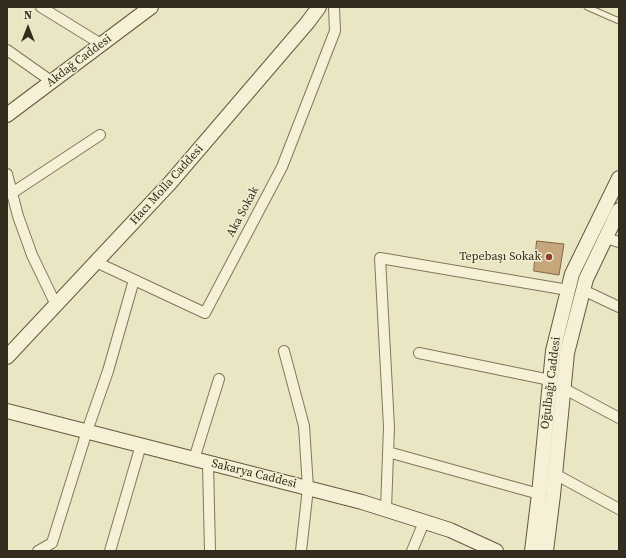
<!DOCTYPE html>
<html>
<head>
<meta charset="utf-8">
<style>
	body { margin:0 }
	#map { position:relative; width:626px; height:558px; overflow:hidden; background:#eae5c3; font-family:"Source Serif 4",serif }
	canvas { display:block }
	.frame { position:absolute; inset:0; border:8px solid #342c1e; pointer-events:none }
	.north { position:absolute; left:8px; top:8px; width:40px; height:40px; -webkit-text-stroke:3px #f2eed2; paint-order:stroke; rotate:0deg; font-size:11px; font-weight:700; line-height:16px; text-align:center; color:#342c1e }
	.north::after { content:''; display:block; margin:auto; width:14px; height:18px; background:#342c1e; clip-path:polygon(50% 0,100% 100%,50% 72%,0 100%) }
</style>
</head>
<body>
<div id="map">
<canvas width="626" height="558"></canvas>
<div class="frame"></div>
<div class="north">N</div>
</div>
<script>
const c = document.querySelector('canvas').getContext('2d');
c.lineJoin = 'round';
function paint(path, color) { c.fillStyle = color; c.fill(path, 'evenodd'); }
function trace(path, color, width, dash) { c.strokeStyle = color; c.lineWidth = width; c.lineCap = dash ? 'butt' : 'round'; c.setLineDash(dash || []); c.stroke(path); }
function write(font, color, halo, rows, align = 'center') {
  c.font = font + ' "Source Serif 4",serif'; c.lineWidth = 3; c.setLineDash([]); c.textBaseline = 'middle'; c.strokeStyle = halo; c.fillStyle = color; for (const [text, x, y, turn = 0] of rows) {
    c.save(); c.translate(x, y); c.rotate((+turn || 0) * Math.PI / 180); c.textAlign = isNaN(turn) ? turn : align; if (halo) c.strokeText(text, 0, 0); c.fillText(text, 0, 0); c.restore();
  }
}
const building = new Path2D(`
	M 537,241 L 564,244 L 559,275 L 534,271 Z`);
paint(building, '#c6a77c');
trace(building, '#806543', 1);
const lane = new Path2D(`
	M 587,7 L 619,21`);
const street = new Path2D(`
	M 41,7 L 101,44
	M 7,50 L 51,81
	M 7,174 L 18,216 L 32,255 L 56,305
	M 12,193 L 100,135
	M 606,238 L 619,242
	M 96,262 L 205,313 L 282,167 L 335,31 L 334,7
	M 583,290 L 619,307
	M 284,351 L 304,426 L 308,488 L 301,551
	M 419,353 L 550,380
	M 563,388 L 619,418
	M 388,452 L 539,494
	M 194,459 L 219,379
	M 208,463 L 210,551
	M 555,474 L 619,509
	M 386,509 L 389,427 L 380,258 L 568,290
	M 38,551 L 52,543 L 87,431 L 108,371 L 134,280
	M 110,551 L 141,445
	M 412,551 L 424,522`);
const secondary = new Path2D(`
	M 7,115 L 151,7
	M 7,357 L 170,183 L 308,22 L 319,7
	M 7,411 L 362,502 L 450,530 L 496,551
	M 532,551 L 539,494 L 553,351 L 572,274 L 619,178
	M 546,551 L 553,495 L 567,353 L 586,279 L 619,210`);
trace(lane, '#83775b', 7);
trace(street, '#83775b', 12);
trace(secondary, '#65583f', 16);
trace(lane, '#f6f1d6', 5);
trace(street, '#f6f1d6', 10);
trace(secondary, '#f6f1d6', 14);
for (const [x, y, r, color] of [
	[549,257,4,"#8d3f30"]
]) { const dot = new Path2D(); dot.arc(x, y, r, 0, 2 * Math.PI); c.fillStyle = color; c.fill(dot); trace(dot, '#f2eed2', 1.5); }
write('12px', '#342c1e', '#f2eed2', [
	["Akdağ Caddesi",79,61,-37],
	["Hacı Molla Caddesi",167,185,-48],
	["Aka Sokak",243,212,-62],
	["Oğulbağı Caddesi",551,383,-83],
	["Sakarya Caddesi",254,474,14]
]);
write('12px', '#342c1e', '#f2eed2', [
	["Tepebaşı Sokak",541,257]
], 'right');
</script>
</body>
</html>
